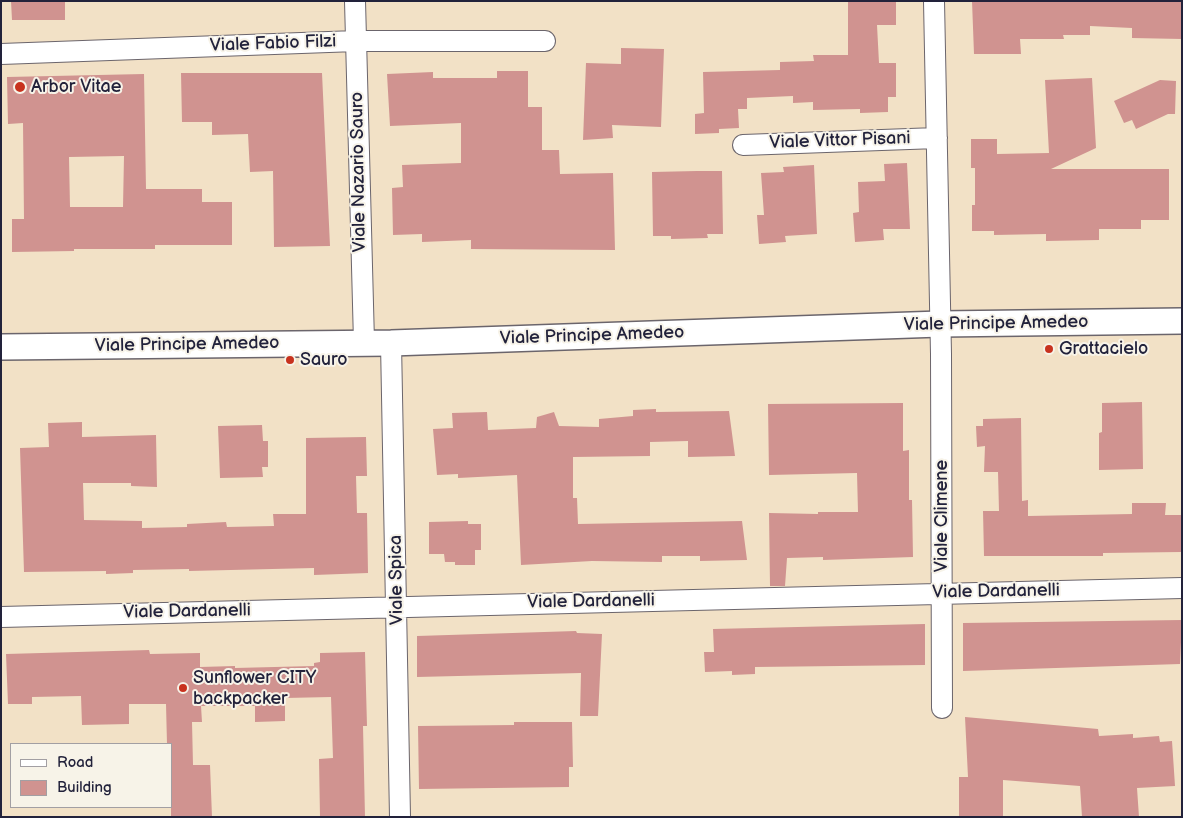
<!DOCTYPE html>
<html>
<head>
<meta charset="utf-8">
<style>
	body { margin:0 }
	#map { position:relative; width:1183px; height:818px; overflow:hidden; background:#f2e1c6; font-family:"Balsamiq Sans",sans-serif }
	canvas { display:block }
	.frame { position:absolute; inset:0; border:2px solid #22223b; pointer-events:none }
	.legend { position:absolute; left:10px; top:743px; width:162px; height:65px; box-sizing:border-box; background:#f7f3e8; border:1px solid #a29fa3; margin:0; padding:6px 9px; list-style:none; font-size:15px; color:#22223b }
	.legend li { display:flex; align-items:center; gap:10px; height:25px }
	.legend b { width:25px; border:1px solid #a29fa3 }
</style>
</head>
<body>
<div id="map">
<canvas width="1183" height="818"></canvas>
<div class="frame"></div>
<ul class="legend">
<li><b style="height:6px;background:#fff"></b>Road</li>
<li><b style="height:14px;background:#d09390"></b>Building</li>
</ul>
</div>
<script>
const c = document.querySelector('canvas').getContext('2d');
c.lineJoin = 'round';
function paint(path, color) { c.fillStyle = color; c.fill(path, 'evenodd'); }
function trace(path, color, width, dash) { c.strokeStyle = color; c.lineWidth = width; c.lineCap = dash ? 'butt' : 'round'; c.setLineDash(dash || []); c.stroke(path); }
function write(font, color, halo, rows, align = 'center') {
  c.font = font + ' "Balsamiq Sans",sans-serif'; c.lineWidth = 4; c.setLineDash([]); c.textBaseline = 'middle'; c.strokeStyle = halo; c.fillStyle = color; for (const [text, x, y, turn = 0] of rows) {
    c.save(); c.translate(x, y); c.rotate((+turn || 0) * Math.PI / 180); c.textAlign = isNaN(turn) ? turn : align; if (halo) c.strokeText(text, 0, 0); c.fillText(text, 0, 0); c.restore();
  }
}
paint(new Path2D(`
	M 11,1 L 65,1 L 65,20 L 12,20 Z
	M 848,1 L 896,1 L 896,25 L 877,25 L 879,63 L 896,63 L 896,97 L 888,97 L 888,112 L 860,113 L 860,109 L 813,110 L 813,102 L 793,103 L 793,96 L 747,98 L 747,109 L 738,109 L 739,128 L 719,129 L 719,133 L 695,134 L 695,114 L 704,113 L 703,72 L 780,70 L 780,62 L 814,61 L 813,55 L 848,55 Z
	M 972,1 L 1182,1 L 1182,39 L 1132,38 L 1132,28 L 1090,26 L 1090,35 L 1063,35 L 1064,39 L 1020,39 L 1021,54 L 974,54 Z
	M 621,48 L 664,49 L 661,127 L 612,125 L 613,138 L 583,140 L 586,63 L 621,64 Z
	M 497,71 L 528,71 L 528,107 L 542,107 L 542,150 L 559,150 L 560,174 L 613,173 L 615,250 L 471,249 L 471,240 L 422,242 L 422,234 L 393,235 L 392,188 L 403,187 L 402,165 L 461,163 L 461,123 L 390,126 L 387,74 L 433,72 L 433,78 L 497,78 Z
	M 181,73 L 322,73 L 330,246 L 274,247 L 273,171 L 250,172 L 248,134 L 212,135 L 212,122 L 182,122 Z
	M 144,74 L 146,189 L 202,189 L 202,202 L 232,202 L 232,245 L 155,245 L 155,249 L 74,249 L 74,251 L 12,252 L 12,219 L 24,219 L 23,123 L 8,124 L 7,77 ZM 124,156 L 123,207 L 70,207 L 69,157 Z
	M 1092,78 L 1096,148 L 1051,169 L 1169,169 L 1169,220 L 1141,220 L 1141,229 L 1099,229 L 1099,240 L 1046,241 L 1046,234 L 994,235 L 994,231 L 972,231 L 972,205 L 975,205 L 975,168 L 971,168 L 971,139 L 997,139 L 997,154 L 1049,153 L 1045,80 Z
	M 1160,80 L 1176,81 L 1175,114 L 1168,114 L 1136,129 L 1132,120 L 1124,123 L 1114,101 Z
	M 907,163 L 910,229 L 883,229 L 884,240 L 855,242 L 853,213 L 859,212 L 858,182 L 885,181 L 884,164 Z
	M 814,165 L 817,234 L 785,236 L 786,242 L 759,244 L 757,215 L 764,215 L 761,173 L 784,172 L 783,167 Z
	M 697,171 L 722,171 L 723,234 L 707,234 L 708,238 L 671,239 L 671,236 L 653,236 L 652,172 Z
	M 1142,402 L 1143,469 L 1099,470 L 1099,433 L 1102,432 L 1102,403 Z
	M 903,403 L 903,451 L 909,450 L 909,500 L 912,500 L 913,557 L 823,560 L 823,557 L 787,558 L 785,586 L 770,586 L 769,513 L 818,514 L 818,512 L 858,512 L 857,473 L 769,475 L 768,404 Z
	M 656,409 L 656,412 L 729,411 L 735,456 L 688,457 L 688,441 L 650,442 L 650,456 L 573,457 L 573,498 L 577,498 L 578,524 L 742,521 L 747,560 L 700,561 L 700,556 L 662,556 L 662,562 L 592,561 L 521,565 L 517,475 L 458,478 L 458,474 L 437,475 L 433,429 L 453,428 L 452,413 L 487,412 L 488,430 L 536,428 L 537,417 L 554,412 L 559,426 L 599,427 L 599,419 L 633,416 L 633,410 Z
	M 1021,418 L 1022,501 L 1028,500 L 1028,516 L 1132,514 L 1132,503 L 1166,503 L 1165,515 L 1181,515 L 1181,552 L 1103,553 L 1103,556 L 984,556 L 983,511 L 999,511 L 998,472 L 984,472 L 985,446 L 977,447 L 976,426 L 983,426 L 983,419 Z
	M 82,422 L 82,437 L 156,435 L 157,487 L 131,486 L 131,483 L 83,483 L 84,520 L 142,521 L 142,528 L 187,527 L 187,524 L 226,522 L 227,527 L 274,526 L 273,514 L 306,514 L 306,438 L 366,437 L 367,476 L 356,476 L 357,513 L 367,513 L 368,573 L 314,575 L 314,568 L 189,571 L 189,569 L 133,570 L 133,573 L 106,574 L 106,571 L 24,572 L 20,448 L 49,447 L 48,423 Z
	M 262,425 L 263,441 L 268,441 L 268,467 L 262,467 L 263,477 L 220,478 L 218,426 Z
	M 468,521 L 468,524 L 481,524 L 481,550 L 475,550 L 475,565 L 455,565 L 455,562 L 445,562 L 444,554 L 429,554 L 429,522 Z
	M 1182,620 L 1180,664 L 963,671 L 963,623 Z
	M 925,624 L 925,665 L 755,667 L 755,674 L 732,675 L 732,671 L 705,672 L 704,652 L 714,652 L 713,629 Z
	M 576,631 L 577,633 L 602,634 L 598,716 L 580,716 L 581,673 L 417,677 L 417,636 Z
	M 149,650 L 150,654 L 200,653 L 200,667 L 235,666 L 235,668 L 314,666 L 314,663 L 320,662 L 320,653 L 365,652 L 367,726 L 363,726 L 365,817 L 320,817 L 319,759 L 333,758 L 331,697 L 285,698 L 285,721 L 255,722 L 255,706 L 201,706 L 202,722 L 192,722 L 193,765 L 210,765 L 212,817 L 171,817 L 171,744 L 167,744 L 166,704 L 129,704 L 129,724 L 82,725 L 81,696 L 32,697 L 32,704 L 8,704 L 6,654 Z
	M 965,717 L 1098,729 L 1099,736 L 1133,734 L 1133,738 L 1159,736 L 1160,742 L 1172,741 L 1175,786 L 1137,788 L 1139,817 L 1082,817 L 1080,786 L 1003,780 L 1003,817 L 959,817 L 959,777 L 968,777 Z
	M 514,722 L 572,722 L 573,767 L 569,767 L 569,787 L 419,789 L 418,726 L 514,725 Z`), '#d09390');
const minor = new Path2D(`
	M 355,1 L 364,342
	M 934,1 L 941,354 L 942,708
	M 1,54 L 356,41 L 545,41
	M 743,145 L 937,138
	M 391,343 L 400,817
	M 1,617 L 1182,588`);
const tertiary = new Path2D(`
	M 1,347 L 391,343 L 940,324 L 1182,321`);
trace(minor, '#6b656c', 22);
trace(tertiary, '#6b656c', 28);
trace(minor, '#fff', 20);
trace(tertiary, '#fff', 25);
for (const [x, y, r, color] of [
	[20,87,6,"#c8321e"],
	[1049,349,5,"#c8321e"],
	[290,360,5,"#c8321e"],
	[183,688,5,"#c8321e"]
]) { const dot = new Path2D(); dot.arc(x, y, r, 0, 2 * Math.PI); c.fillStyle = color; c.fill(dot); trace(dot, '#f7f3e8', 2); }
write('18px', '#22223b', '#f7f3e8', [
	["Viale Fabio Filzi",273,44,-2],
	["Viale Vittor Pisani",840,141,-2],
	["Viale Nazario Sauro",359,172,-91],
	["Viale Principe Amedeo",996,324,-1],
	["Viale Principe Amedeo",592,336,-2],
	["Viale Principe Amedeo",187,345,-1],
	["Viale Climene",942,516,-90],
	["Viale Spica",397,580,-91],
	["Viale Dardanelli",996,592,-1],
	["Viale Dardanelli",591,602,-1],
	["Viale Dardanelli",187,612,-1]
]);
write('18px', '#22223b', '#f7f3e8', [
	["Arbor Vitae",31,87],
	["Grattacielo",1059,349],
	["Sauro",300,360],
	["Sunflower CITY",193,678],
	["backpacker",193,699]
], 'left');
</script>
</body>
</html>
